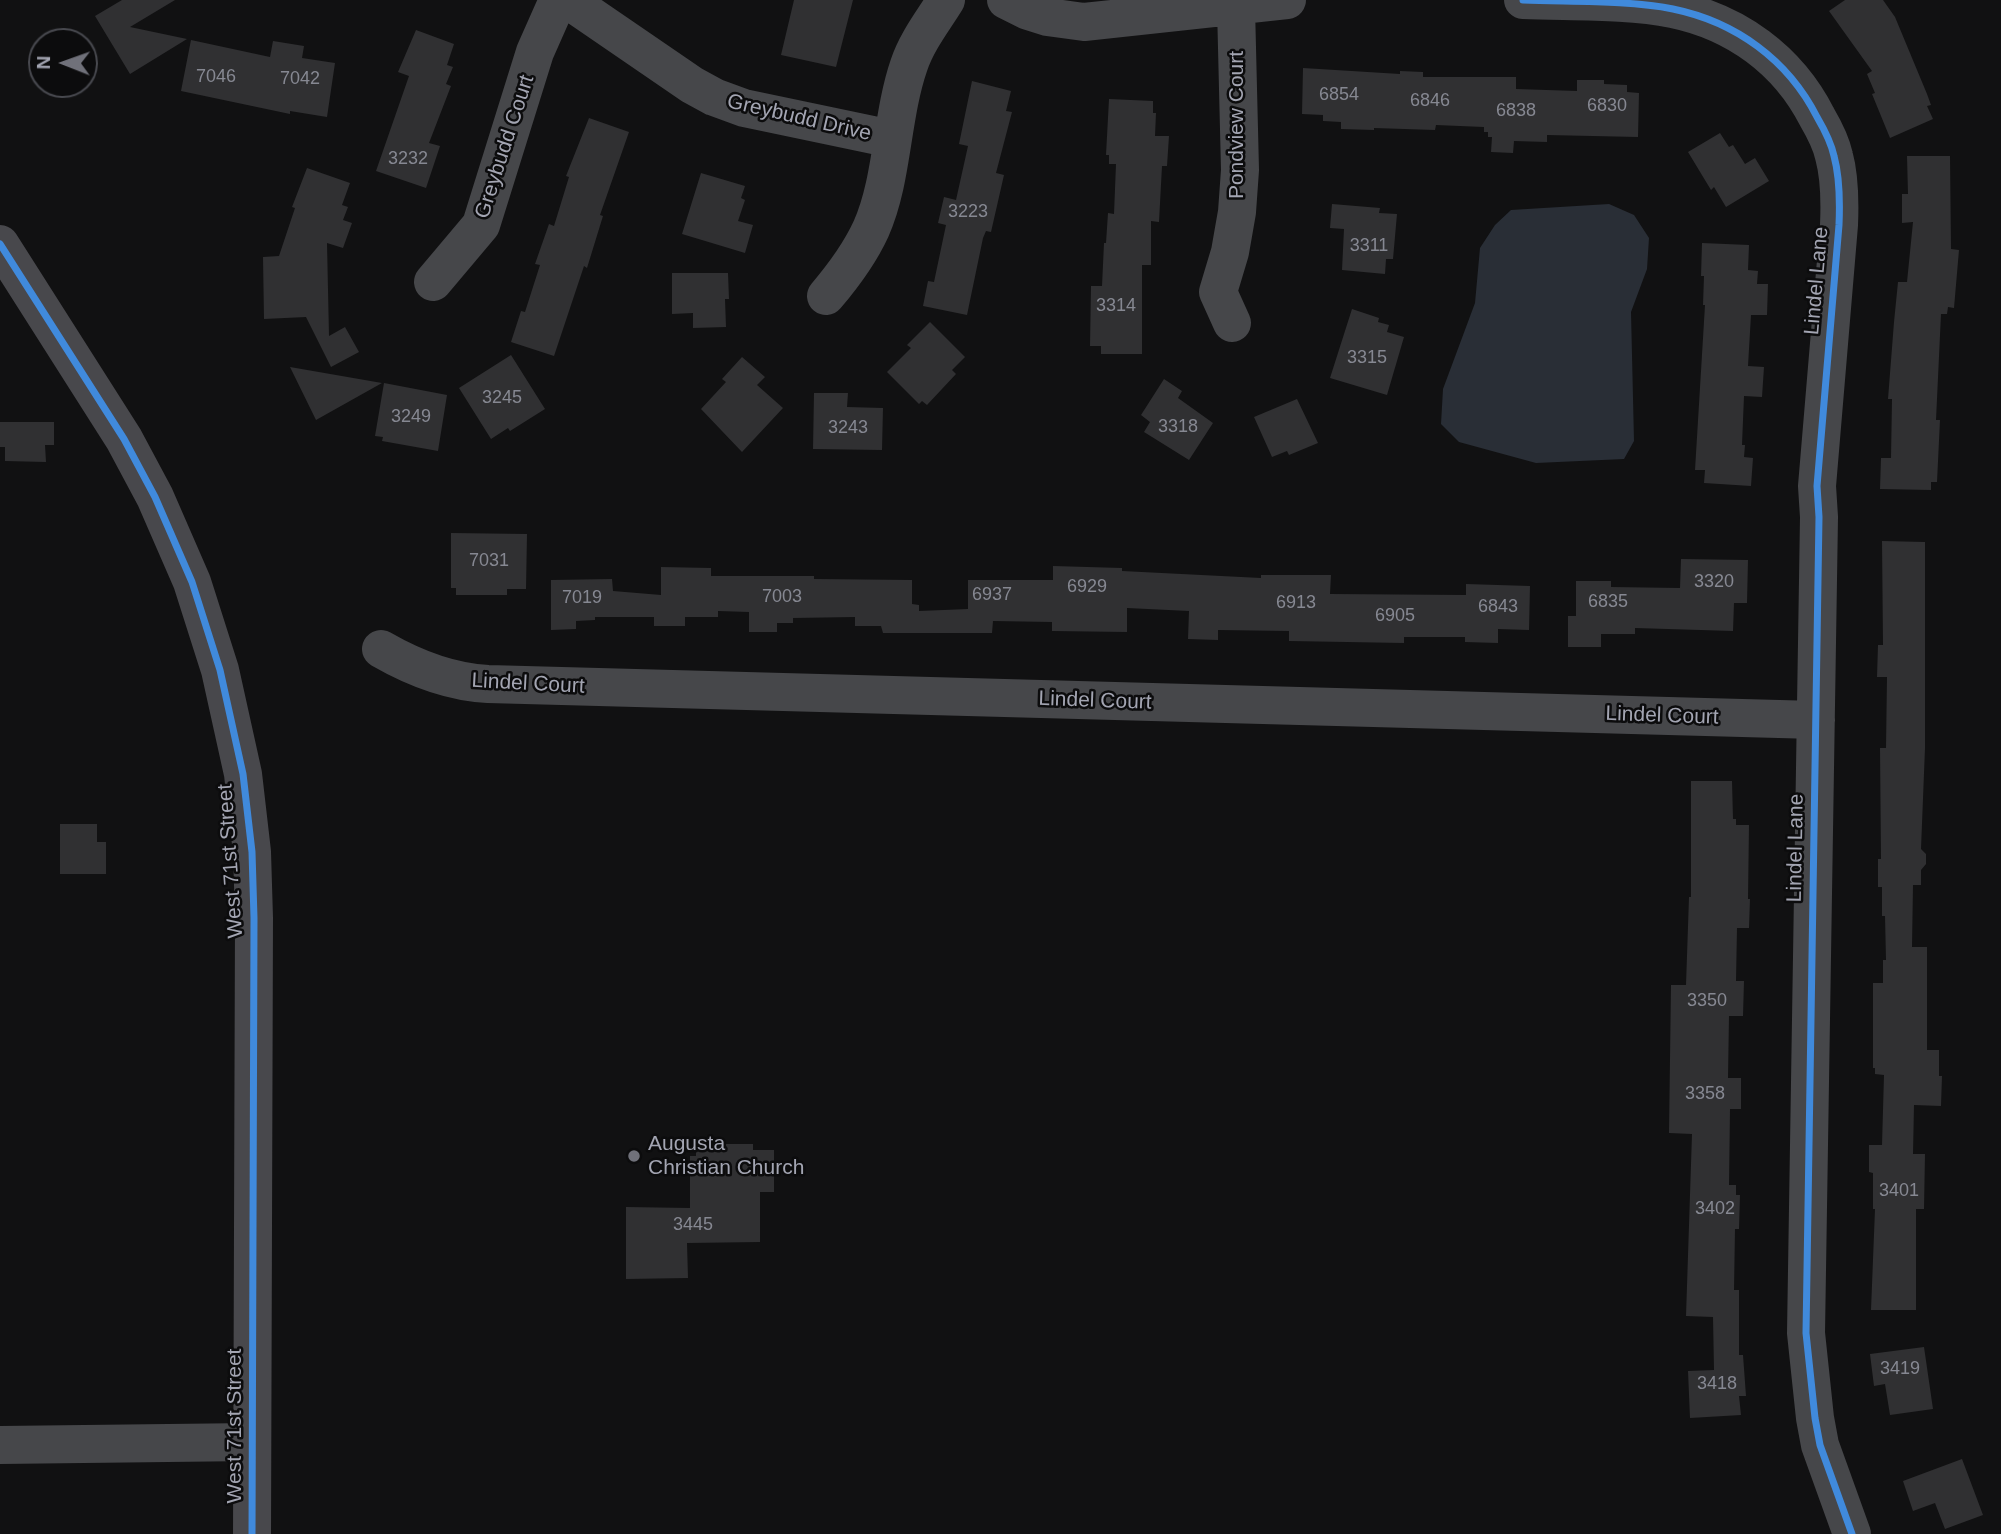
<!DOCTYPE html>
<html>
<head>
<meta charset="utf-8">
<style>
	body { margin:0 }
	#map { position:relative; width:2001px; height:1534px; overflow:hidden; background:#111112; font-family:Arial,sans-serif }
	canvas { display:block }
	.north { position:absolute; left:28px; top:28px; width:70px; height:70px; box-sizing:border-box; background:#0c0c0d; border:2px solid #48494f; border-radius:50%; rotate:271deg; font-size:19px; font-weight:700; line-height:28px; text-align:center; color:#a3a5b2 }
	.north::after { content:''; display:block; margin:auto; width:24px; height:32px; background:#70717a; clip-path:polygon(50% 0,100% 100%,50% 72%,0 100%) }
</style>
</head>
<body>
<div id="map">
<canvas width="2001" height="1534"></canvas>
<div class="north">N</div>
</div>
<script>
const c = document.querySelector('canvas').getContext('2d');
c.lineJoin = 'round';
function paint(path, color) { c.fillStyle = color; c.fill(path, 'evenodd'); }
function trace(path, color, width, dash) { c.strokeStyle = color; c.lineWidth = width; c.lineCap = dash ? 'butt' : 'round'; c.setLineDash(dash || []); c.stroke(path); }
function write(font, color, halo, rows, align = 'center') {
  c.font = font + ' Arial,sans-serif'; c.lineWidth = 5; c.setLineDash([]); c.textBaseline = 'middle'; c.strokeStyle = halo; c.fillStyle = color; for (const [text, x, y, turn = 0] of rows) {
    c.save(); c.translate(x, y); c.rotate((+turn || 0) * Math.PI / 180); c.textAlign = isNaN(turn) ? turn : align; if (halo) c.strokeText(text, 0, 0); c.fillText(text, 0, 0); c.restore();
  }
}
paint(new Path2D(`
	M 1609,204 L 1634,215 L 1649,238 L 1647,269 L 1631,312 L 1634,441 L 1624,459 L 1536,463 L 1459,442 L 1441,424 L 1443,389 L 1475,303 L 1480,248 L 1495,225 L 1511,210 Z`), '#292e36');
paint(new Path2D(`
	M 122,0 L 175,0 L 130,27 L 187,39 L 130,74 L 95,16 Z
	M 794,0 L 853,0 L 836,67 L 781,55 Z
	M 1845,0 L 1883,0 L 1895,17 L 1927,94 L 1931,105 L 1927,106 L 1933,119 L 1890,138 L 1872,94 L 1875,93 L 1867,74 L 1872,71 L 1829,11 Z
	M 416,30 L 454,44 L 447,65 L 453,67 L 446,84 L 451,86 L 429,143 L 440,146 L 426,188 L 376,171 L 409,76 L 398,72 Z
	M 191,40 L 270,57 L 273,41 L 304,46 L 302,58 L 335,63 L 327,117 L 290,111 L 290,114 L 181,91 Z
	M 1303,68 L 1400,74 L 1400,71 L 1423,72 L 1423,77 L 1516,77 L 1516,89 L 1577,91 L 1577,80 L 1604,80 L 1604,84 L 1627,85 L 1627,92 L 1639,93 L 1638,137 L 1547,135 L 1547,142 L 1514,141 L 1513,153 L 1491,152 L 1492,137 L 1488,137 L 1488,132 L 1484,132 L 1484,127 L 1436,125 L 1435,130 L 1374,128 L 1374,130 L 1341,129 L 1341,122 L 1323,121 L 1323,115 L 1302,114 Z
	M 972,81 L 1011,91 L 1006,111 L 1012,112 L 996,173 L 1004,175 L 991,232 L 986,231 L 983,238 L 967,315 L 923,306 L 928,281 L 934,282 L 946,225 L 938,223 L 944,197 L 956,200 L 968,146 L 959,144 Z
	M 1109,99 L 1153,101 L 1153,113 L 1156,113 L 1155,136 L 1169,136 L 1167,166 L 1162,166 L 1159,222 L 1151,221 L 1151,265 L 1142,265 L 1142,354 L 1101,354 L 1101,346 L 1090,346 L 1091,286 L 1102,286 L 1104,243 L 1106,243 L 1108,213 L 1114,214 L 1116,164 L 1109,164 L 1109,155 L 1106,155 Z
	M 589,118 L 629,132 L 600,215 L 603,216 L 587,268 L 584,266 L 554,356 L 511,342 L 521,311 L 525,312 L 540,265 L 535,264 L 549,224 L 554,226 L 569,177 L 566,176 Z
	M 1720,133 L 1729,147 L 1733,145 L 1745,164 L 1755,158 L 1769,181 L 1726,207 L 1714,187 L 1711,190 L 1688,152 Z
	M 1907,156 L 1950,156 L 1951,249 L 1959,250 L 1954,308 L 1948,307 L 1947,314 L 1941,314 L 1936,420 L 1940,420 L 1937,482 L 1931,482 L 1931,490 L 1880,489 L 1881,458 L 1891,458 L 1892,399 L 1888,399 L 1894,322 L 1898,282 L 1907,282 L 1913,222 L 1902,223 L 1902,194 L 1908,194 Z
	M 307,168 L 350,183 L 342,205 L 348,207 L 343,220 L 352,223 L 343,248 L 327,243 L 329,336 L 345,327 L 359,352 L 331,367 L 306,317 L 264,319 L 263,257 L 279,256 L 295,208 L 292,207 Z
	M 701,173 L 745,186 L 741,198 L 745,200 L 738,221 L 753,225 L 745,253 L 682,234 Z
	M 1332,204 L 1380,208 L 1379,213 L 1397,214 L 1393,259 L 1386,259 L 1385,274 L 1342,270 L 1344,229 L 1330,228 Z
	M 1702,243 L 1749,245 L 1748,270 L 1758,271 L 1757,284 L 1768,284 L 1767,315 L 1751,315 L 1748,366 L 1764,367 L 1762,397 L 1744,396 L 1742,445 L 1745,445 L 1744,457 L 1753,458 L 1751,486 L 1704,483 L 1705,470 L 1695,470 L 1705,305 L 1703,305 L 1704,276 L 1701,276 Z
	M 672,273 L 728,273 L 729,299 L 725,299 L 726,327 L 693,328 L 693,313 L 672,314 Z
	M 1352,309 L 1379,318 L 1378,322 L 1389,325 L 1387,332 L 1404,337 L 1387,395 L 1330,378 Z
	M 930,322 L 965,357 L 952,370 L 956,374 L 927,405 L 922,401 L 919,404 L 887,372 L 911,348 L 907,345 Z
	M 511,355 L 545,409 L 510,431 L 508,428 L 491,439 L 459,388 Z
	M 742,357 L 765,377 L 757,385 L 783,408 L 742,452 L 701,409 L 726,382 L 722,379 Z
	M 290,367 L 382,383 L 316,420 Z
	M 1164,379 L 1182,391 L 1178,398 L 1213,423 L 1189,460 L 1144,432 L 1150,422 L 1141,415 Z
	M 384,383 L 447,395 L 438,451 L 382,441 L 383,437 L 375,436 Z
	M 814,393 L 848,393 L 847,407 L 883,408 L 882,450 L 813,449 Z
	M 1297,399 L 1318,443 L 1289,455 L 1287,451 L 1272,457 L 1254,417 Z
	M 0,422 L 54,422 L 54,445 L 45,445 L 46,462 L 5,461 L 5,447 L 0,447 Z
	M 451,533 L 527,534 L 526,589 L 507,589 L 507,595 L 456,595 L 456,588 L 451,588 Z
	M 1882,541 L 1925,542 L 1925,748 L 1921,849 L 1926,854 L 1926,864 L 1921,870 L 1921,885 L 1913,885 L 1912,947 L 1927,947 L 1927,1050 L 1939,1050 L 1939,1076 L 1942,1076 L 1941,1106 L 1914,1105 L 1913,1154 L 1925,1154 L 1924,1209 L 1916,1209 L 1916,1310 L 1871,1310 L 1875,1209 L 1873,1209 L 1873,1173 L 1869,1172 L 1869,1145 L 1882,1145 L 1884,1075 L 1875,1074 L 1875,1068 L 1873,1068 L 1873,983 L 1883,983 L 1883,960 L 1886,960 L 1885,916 L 1882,916 L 1882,887 L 1878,887 L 1878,859 L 1881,859 L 1880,748 L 1886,748 L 1887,677 L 1877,677 L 1878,645 L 1883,645 Z
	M 1681,559 L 1748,560 L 1747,603 L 1734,603 L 1733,631 L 1635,628 L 1635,634 L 1601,634 L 1601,647 L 1568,647 L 1568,616 L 1576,616 L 1576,581 L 1611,581 L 1611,587 L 1680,588 Z
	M 1053,566 L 1122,568 L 1122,571 L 1261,578 L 1261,575 L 1331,575 L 1330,594 L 1466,595 L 1466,584 L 1530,586 L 1529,630 L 1498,629 L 1498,643 L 1465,642 L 1465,637 L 1404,637 L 1404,643 L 1289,641 L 1289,631 L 1218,630 L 1218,640 L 1188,639 L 1189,611 L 1127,608 L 1127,632 L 1052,631 L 1052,622 L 993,621 L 992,633 L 883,633 L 881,626 L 855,626 L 855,617 L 793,618 L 793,623 L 777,623 L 777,632 L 749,632 L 749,612 L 718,611 L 718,617 L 685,617 L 685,626 L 654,626 L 654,617 L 595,617 L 595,620 L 576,621 L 576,629 L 551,630 L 551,580 L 612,579 L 613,591 L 661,595 L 661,567 L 711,568 L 711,576 L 814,576 L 814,579 L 912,580 L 912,604 L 919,605 L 919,611 L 968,609 L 968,580 L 1053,580 Z
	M 1691,781 L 1732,781 L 1733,819 L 1736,819 L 1736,825 L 1749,825 L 1748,899 L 1750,899 L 1749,928 L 1737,928 L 1736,981 L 1744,981 L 1743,1016 L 1729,1016 L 1728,1078 L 1741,1078 L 1741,1109 L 1730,1109 L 1729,1185 L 1736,1185 L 1736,1195 L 1740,1195 L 1739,1229 L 1735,1229 L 1734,1290 L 1739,1290 L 1739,1355 L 1743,1355 L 1746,1396 L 1739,1396 L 1741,1415 L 1690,1418 L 1688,1371 L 1714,1370 L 1713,1317 L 1686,1316 L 1692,1134 L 1669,1133 L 1671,985 L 1686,985 L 1689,897 L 1691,897 Z
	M 60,824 L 97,824 L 97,842 L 106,842 L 106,874 L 60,874 Z
	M 696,1144 L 753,1144 L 753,1150 L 774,1150 L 774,1192 L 760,1192 L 760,1242 L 687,1243 L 688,1278 L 626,1279 L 626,1207 L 690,1208 L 690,1156 L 696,1156 Z
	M 1924,1347 L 1933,1409 L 1890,1415 L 1885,1384 L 1874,1386 L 1870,1354 Z
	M 1962,1459 L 1983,1515 L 1945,1529 L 1935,1503 L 1913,1511 L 1903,1481 Z`), '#303032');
trace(new Path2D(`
	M 568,0 L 692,85 L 714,97 L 744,108 L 892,139
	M 1006,0 L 1028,11 L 1047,17 L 1084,22 L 1287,0
	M 1523,0 C 1571,2 1627,0 1673,9 C 1736,22 1788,60 1817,117 C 1824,129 1831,142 1834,156 C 1840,178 1840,202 1839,225 L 1817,486 L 1819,517 L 1806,1333 L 1815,1418 L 1820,1445 L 1852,1534
	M 433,282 L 481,225 L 535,52 L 558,0
	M 826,296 C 843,276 860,253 871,229 C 893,180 891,117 909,65 C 917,41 933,21 946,0
	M 1232,323 L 1218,292 L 1230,252 L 1237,212 L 1240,170 L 1236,7
	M 381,649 C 414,668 449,682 488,684 L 1816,720
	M 0,1445 L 252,1442`), '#46474a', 38);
trace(new Path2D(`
	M 0,244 L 124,439 L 155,497 L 192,582 L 220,670 L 243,774 L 252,852 L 254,918 L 252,1534`), '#48484c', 38);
trace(new Path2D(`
	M 1523,0 C 1571,2 1627,0 1673,9 C 1736,22 1788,60 1817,117 C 1824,129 1831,142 1834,156 C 1840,178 1840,202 1839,225 L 1817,486 L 1819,517 L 1806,1333 L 1815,1418 L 1820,1445 L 1852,1534
	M 0,244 L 124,439 L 155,497 L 192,582 L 220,670 L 243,774 L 252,852 L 254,918 L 252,1534`), '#408adc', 7);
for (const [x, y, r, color] of [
	[634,1156,7,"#70717a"]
]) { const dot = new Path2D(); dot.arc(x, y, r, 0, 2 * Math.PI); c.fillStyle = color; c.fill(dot); trace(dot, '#0c0c0d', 2.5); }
write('18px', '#868892', null, [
	["7046",216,77],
	["7042",300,79],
	["6854",1339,95],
	["6846",1430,101],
	["6830",1607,106],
	["6838",1516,111],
	["3232",408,159],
	["3223",968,212],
	["3311",1369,246],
	["3314",1116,306],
	["3315",1367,358],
	["3245",502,398],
	["3249",411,417],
	["3318",1178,427],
	["3243",848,428],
	["7031",489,561],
	["3320",1714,582],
	["6929",1087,587],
	["6937",992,595],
	["7003",782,597],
	["7019",582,598],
	["6835",1608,602],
	["6913",1296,603],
	["6843",1498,607],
	["6905",1395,616],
	["3350",1707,1001],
	["3358",1705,1094],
	["3401",1899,1191],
	["3402",1715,1209],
	["3445",693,1225],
	["3419",1900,1369],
	["3418",1717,1384]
]);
write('21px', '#a3a5b2', '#0c0c0d', [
	["Greybudd Drive",799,118,13],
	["Pondview Court",1237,125,-90],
	["Greybudd Court",505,147,-72],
	["Lindel Lane",1817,281,-85],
	["Lindel Court",528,684,3],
	["Lindel Court",1095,701,2],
	["Lindel Court",1662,716,2],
	["Lindel Lane",1796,848,-89],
	["West 71st Street",231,861,-94],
	["West 71st Street",235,1426,-90]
]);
write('21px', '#a3a5b2', '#0c0c0d', [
	["Augusta",648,1144],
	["Christian Church",648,1168]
], 'left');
</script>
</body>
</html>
